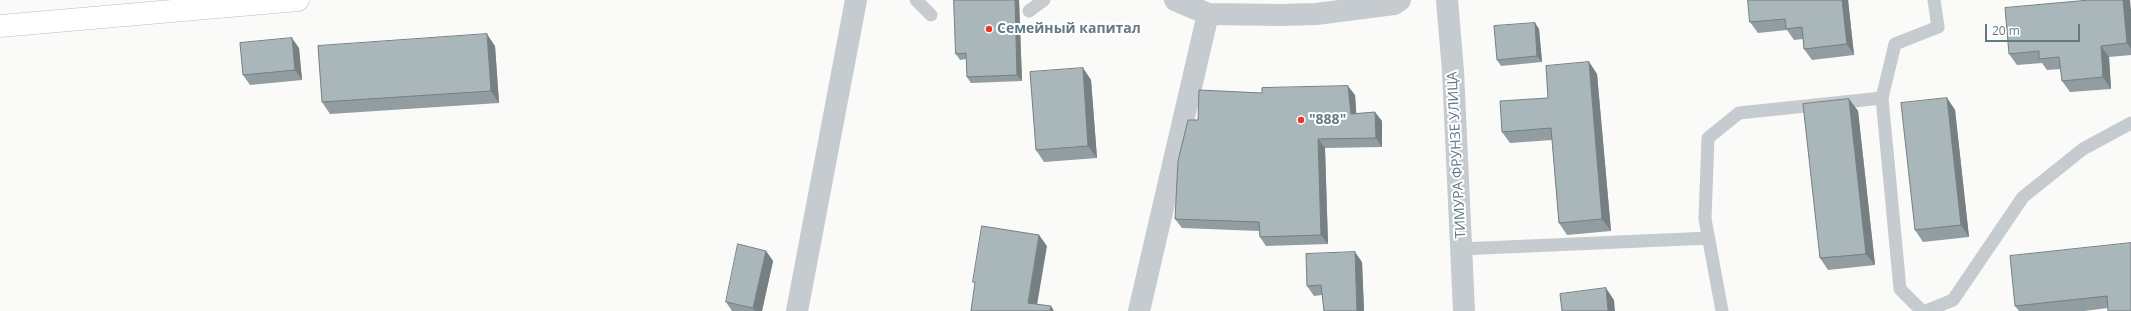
<!DOCTYPE html>
<html>
<head>
<meta charset="utf-8">
<style>
	body { margin:0 }
	#map { position:relative; width:2131px; height:311px; overflow:hidden; background:#fafaf8; font-family:"Open Sans",sans-serif }
	canvas { display:block }
	.scale { position:absolute; left:1985px; top:24px; width:95px; height:18px; box-sizing:border-box; border:2px solid #637a85; border-top:0; padding-left:5px; font-size:12px; line-height:14px; white-space:nowrap; color:#637a85; -webkit-text-stroke:3px #fff; paint-order:stroke }
</style>
</head>
<body>
<div id="map">
<canvas width="2131" height="311"></canvas>
<div class="scale">20 m</div>
</div>
<script>
const c = document.querySelector('canvas').getContext('2d');
c.lineJoin = 'round';
function trace(path, color, width, dash) { c.strokeStyle = color; c.lineWidth = width; c.lineCap = dash ? 'butt' : 'round'; c.setLineDash(dash || []); c.stroke(path); }
function paint(path, color) { c.fillStyle = color; c.fill(path, 'evenodd'); }
function write(font, color, halo, rows, align = 'center') {
  c.font = font + ' "Open Sans",sans-serif'; c.lineWidth = 4; c.setLineDash([]); c.textBaseline = 'middle'; c.strokeStyle = halo; c.fillStyle = color; for (const [text, x, y, turn = 0] of rows) {
    c.save(); c.translate(x, y); c.rotate((+turn || 0) * Math.PI / 180); c.textAlign = isNaN(turn) ? turn : align; if (halo) c.strokeText(text, 0, 0); c.fillText(text, 0, 0); c.restore();
  }
}
const secondary = new Path2D(`
	M 0,26 L 298,0`);
trace(secondary, '#b7bfc3', 23);
trace(new Path2D(`
	M 916,0 L 931,15
	M 1029,11 L 1044,0
	M 1461,249 L 1709,238
	M 1722,311 L 1705,219 L 1708,138 L 1739,113 L 1882,98
	M 1922,311 L 1900,289 L 1882,98 L 1895,44 L 1938,27 L 1934,0
	M 1926,311 L 1953,300 L 2023,197 L 2083,149 L 2131,123`), '#c5cbce', 13);
trace(new Path2D(`
	M 1175,0 L 1208,14 L 1281,15 L 1316,14 L 1394,4 L 1400,0
	M 1447,0 L 1453,71 L 1464,311
	M 797,311 L 856,0
	M 1139,311 L 1208,14`), '#c5cbce', 22);
trace(secondary, '#fff', 22);
paint(new Path2D(`
	M 954,0 L 1019,0 L 1022,81 L 971,83 L 967,77 L 966,59 L 960,60 L 956,54 Z
	M 1748,0 L 1848,0 L 1854,55 L 1812,60 L 1804,49 L 1803,39 L 1794,40 L 1787,30 L 1758,33 L 1750,22 Z
	M 2131,10 L 2131,55 L 2109,57 L 2111,89 L 2070,92 L 2062,81 L 2061,69 L 2047,70 L 2042,63 L 2017,65 L 2009,54 Z
	M 1535,23 L 1539,29 L 1542,62 L 1501,66 L 1497,60 Z
	M 495,46 L 499,103 L 330,114 L 322,102 Z
	M 299,48 L 302,80 L 250,85 L 243,75 Z
	M 1589,62 L 1597,74 L 1611,231 L 1567,235 L 1559,223 L 1552,140 L 1510,143 L 1502,132 L 1548,98 Z
	M 1083,68 L 1091,80 L 1097,158 L 1044,162 L 1036,150 Z
	M 1355,95 L 1356,113 L 1382,121 L 1382,147 L 1325,148 L 1328,244 L 1266,246 L 1260,237 L 1259,231 L 1182,228 L 1175,219 L 1198,120 Z
	M 1947,98 L 1955,110 L 1969,237 L 1923,242 L 1915,230 Z
	M 1849,99 L 1858,111 L 1875,265 L 1828,270 L 1820,258 Z
	M 2131,243 L 2108,308 L 2084,311 L 2019,311 L 2015,306 Z
	M 766,251 L 773,261 L 762,311 L 732,311 L 726,302 Z
	M 1362,262 L 1364,311 L 1324,311 L 1322,295 L 1314,296 L 1307,286 Z`), '#919da0');
paint(new Path2D(`
	M 1015,0 L 1019,0 L 1022,81 L 1017,75 Z
	M 1842,0 L 1848,0 L 1854,55 L 1847,44 Z
	M 2123,0 L 2130,0 L 2131,10 L 2131,49 L 2127,43 Z
	M 1535,23 L 1539,29 L 1542,62 L 1537,56 Z
	M 487,34 L 495,46 L 499,103 L 491,91 Z
	M 292,38 L 299,48 L 302,80 L 295,70 Z
	M 2101,46 L 2109,57 L 2111,89 L 2103,77 Z
	M 1589,62 L 1597,74 L 1611,231 L 1602,219 Z
	M 1083,68 L 1091,80 L 1097,158 L 1088,146 Z
	M 1348,86 L 1355,95 L 1357,123 L 1351,114 Z
	M 1947,98 L 1955,110 L 1969,237 L 1961,225 Z
	M 1849,99 L 1858,111 L 1875,265 L 1866,254 Z
	M 1375,112 L 1382,121 L 1382,147 L 1376,138 Z
	M 1318,139 L 1325,148 L 1328,244 L 1321,235 Z
	M 1039,235 L 1047,246 L 1036,311 L 1028,303 Z
	M 766,251 L 773,261 L 762,311 L 755,311 L 753,308 Z
	M 1355,252 L 1362,262 L 1364,311 L 1357,311 Z
	M 1606,288 L 1614,300 L 1615,311 L 1608,311 Z
	M 1051,306 L 1054,311 L 1050,311 Z`), '#767f82');
const building = new Path2D(`
	M 954,0 L 1015,0 L 1017,75 L 967,77 L 966,53 L 956,54 Z
	M 1748,0 L 1842,0 L 1847,44 L 1804,49 L 1802,27 L 1786,29 L 1785,19 L 1750,22 Z
	M 2090,0 L 2123,0 L 2127,43 L 2101,46 L 2103,77 L 2062,81 L 2059,57 L 2039,59 L 2039,51 L 2009,54 L 2005,8 Z
	M 1535,23 L 1537,56 L 1497,60 L 1494,26 Z
	M 487,34 L 491,91 L 322,102 L 318,46 Z
	M 292,38 L 295,70 L 243,75 L 240,43 Z
	M 1589,62 L 1602,219 L 1559,223 L 1551,128 L 1502,132 L 1500,101 L 1548,98 L 1546,66 Z
	M 1083,68 L 1088,146 L 1036,150 L 1030,72 Z
	M 1348,86 L 1351,114 L 1375,112 L 1376,138 L 1318,139 L 1321,235 L 1260,237 L 1259,222 L 1175,219 L 1178,161 L 1188,120 L 1198,120 L 1199,90 L 1262,93 L 1262,88 Z
	M 1947,98 L 1961,225 L 1915,230 L 1901,103 Z
	M 1849,99 L 1866,254 L 1820,258 L 1803,104 Z
	M 982,226 L 1039,235 L 1028,303 L 1051,306 L 1050,311 L 971,311 L 975,282 L 973,282 Z
	M 2131,243 L 2131,311 L 2108,311 L 2107,296 L 2015,306 L 2010,256 Z
	M 738,244 L 766,251 L 753,308 L 726,302 Z
	M 1355,252 L 1357,311 L 1324,311 L 1321,285 L 1307,286 L 1306,254 Z
	M 1606,288 L 1608,311 L 1562,311 L 1560,294 Z`);
paint(building, '#a9b6ba');
trace(building, '#767f82', 1);
for (const [x, y, r, color] of [
	[989,29,4,"#ee3524"],
	[1301,120,4,"#ee3524"]
]) { const dot = new Path2D(); dot.arc(x, y, r, 0, 2 * Math.PI); c.fillStyle = color; c.fill(dot); trace(dot, '#fff', 1.5); }
write('bold 14px', '#637a85', '#fff', [
	["Семейный капитал",997,29],
	["\"888\"",1309,120]
], 'left');
write('14px', '#637a85', '#fff', [
	["ТИМУРА ФРУНЗЕ УЛИЦА",1457,155,-93]
]);
</script>
</body>
</html>
